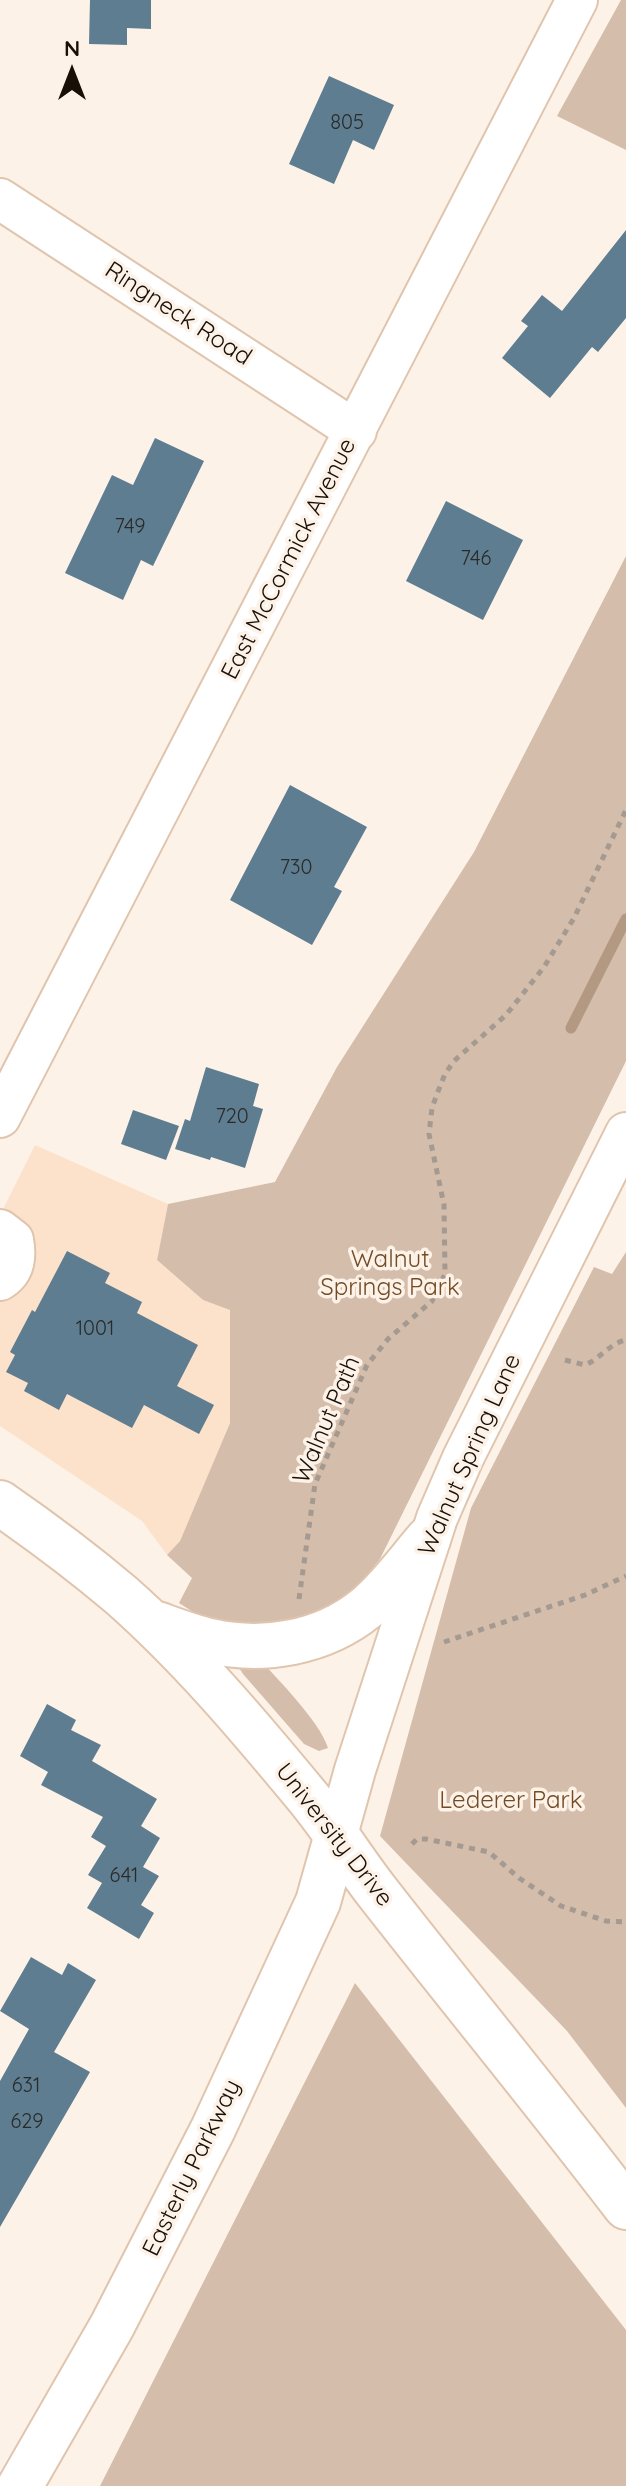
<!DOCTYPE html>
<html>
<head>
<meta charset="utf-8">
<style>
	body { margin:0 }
	#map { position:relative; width:626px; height:2486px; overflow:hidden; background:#fdf2e8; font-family:Quicksand,sans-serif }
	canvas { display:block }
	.north { position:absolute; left:32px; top:32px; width:80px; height:80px; -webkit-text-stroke:6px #fdf2e8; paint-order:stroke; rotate:0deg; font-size:22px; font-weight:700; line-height:32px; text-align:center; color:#180f07 }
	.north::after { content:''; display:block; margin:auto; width:28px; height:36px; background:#180f07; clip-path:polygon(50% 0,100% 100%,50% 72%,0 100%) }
</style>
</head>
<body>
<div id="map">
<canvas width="626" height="2486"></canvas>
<div class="north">N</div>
</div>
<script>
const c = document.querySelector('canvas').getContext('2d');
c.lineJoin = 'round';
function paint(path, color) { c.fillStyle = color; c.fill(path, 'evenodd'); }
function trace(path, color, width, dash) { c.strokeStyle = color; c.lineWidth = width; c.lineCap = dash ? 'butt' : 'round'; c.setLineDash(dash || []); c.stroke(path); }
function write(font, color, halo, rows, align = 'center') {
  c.font = font + ' Quicksand,sans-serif'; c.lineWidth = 7; c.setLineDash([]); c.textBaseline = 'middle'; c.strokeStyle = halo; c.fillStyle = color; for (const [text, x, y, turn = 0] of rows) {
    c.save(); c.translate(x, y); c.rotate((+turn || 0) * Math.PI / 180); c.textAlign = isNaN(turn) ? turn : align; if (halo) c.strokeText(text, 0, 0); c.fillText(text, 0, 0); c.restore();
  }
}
paint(new Path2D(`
	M 35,1145 L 168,1204 L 157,1260 L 203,1300 L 230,1309 L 230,1423 L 180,1541 L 167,1555 L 142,1521 L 0,1426 L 0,1215 Z`), '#fde2cb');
paint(new Path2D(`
	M 621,0 L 626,0 L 626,150 L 557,116 Z
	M 626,556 L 626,1061 L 380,1559 L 342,1606 L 288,1630 L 215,1626 L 179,1603 L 192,1578 L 167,1555 L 180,1541 L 230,1423 L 230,1310 L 203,1300 L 157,1260 L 168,1204 L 275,1182 L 337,1067 L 474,852 Z
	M 626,1252 L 626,2108 L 567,2031 L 380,1836 L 471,1508 L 594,1267 L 612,1274 Z
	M 257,1656 C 277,1679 319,1720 328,1748 L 319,1751 L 304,1744 L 243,1674 L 238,1666 Z
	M 355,1983 L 626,2330 L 626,2486 L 100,2486 Z`), '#d4bdaa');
trace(new Path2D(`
	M 571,1028 L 626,919`), '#b39982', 11);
paint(new Path2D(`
	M 90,0 L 151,0 L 151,29 L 127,28 L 127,45 L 89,44 Z
	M 329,76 L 394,105 L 374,150 L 353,140 L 334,184 L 289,164 Z
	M 626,230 L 626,318 L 598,352 L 592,347 L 550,398 L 502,358 L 528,326 L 521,321 L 542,295 L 562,311 Z
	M 155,438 L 204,461 L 153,566 L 141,560 L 123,600 L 65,573 L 112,475 L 133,485 Z
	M 446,501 L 523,540 L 483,620 L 406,581 Z
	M 290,785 L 367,827 L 334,887 L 342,891 L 312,945 L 230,900 Z
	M 206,1067 L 259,1084 L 253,1106 L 263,1109 L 245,1168 L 211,1157 L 210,1160 L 175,1149 L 185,1119 L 190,1121 Z
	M 133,1110 L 179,1126 L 166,1160 L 121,1144 Z
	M 67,1251 L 110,1273 L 105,1283 L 142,1302 L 137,1313 L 198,1345 L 177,1386 L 214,1405 L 199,1434 L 144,1405 L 132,1428 L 67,1394 L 59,1410 L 24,1391 L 28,1383 L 6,1372 L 15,1355 L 10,1352 L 32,1310 L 35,1312 Z
	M 47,1704 L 76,1720 L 71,1730 L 101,1745 L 92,1761 L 157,1799 L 141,1826 L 160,1838 L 143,1867 L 159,1876 L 141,1905 L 154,1913 L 139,1939 L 87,1908 L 102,1883 L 88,1875 L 106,1846 L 91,1837 L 103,1817 L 41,1785 L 48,1772 L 20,1756 Z
	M 31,1957 L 62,1975 L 68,1963 L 96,1980 L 54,2052 L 90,2072 L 0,2227 L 0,2081 L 29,2029 L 0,2011 Z`), '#5e7d90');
const minor = new Path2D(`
	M 0,199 L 356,431
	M 0,1117 L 577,0
	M 0,1230 L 13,1240 C 16,1256 15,1271 0,1280
	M 336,1838 L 355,1770 L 437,1518 L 463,1458 L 626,1133`);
const major = new Path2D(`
	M 0,1503 C 42,1532 82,1562 121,1595 C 189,1655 248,1725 306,1795 C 332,1826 353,1861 378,1893 C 460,1998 545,2101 626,2207
	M 157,1624 C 174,1630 192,1637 210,1641 C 264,1653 323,1643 366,1608 C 390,1588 408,1562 428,1539
	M 20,2486 L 112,2326 L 213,2129 L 318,1902 L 336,1838`);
trace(minor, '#e0c5ae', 44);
trace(major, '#e0c5ae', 48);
trace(new Path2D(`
	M 565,1360 L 585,1365 C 600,1359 610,1343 626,1340
	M 299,1599 L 315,1484 L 367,1365 L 388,1339 L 432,1301 L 445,1274 L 444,1205 L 429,1134 L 432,1108 L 437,1094 L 445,1074 L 454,1061 L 506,1015 L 544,967 L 574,918 L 626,810
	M 444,1642 L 585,1595 L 626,1576
	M 412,1844 L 417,1839 L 426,1839 L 489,1852 L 519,1878 L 561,1906 L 606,1921 L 626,1922`), '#a49a91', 5, [6, 6]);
trace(minor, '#fff', 40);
trace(major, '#fff', 44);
write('20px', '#2a2a29', null, [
	["805",347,123],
	["749",130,527],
	["746",476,559],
	["730",296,868],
	["720",232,1117],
	["1001",95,1329],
	["641",124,1876],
	["631",26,2086],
	["629",27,2122]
]);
write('24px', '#180f07', '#fdf2e8', [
	["Ringneck Road",178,314,33],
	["East McCormick Avenue",289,559,-63],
	["Walnut Path",327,1420,-67],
	["Walnut Spring Lane",470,1455,-66],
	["University Drive",334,1835,52],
	["Easterly Parkway",192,2168,-64]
]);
write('24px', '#734c26', '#fdf2e8', [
	["Walnut",390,1260],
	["Springs Park",390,1288],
	["Lederer Park",511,1801]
]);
</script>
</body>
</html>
